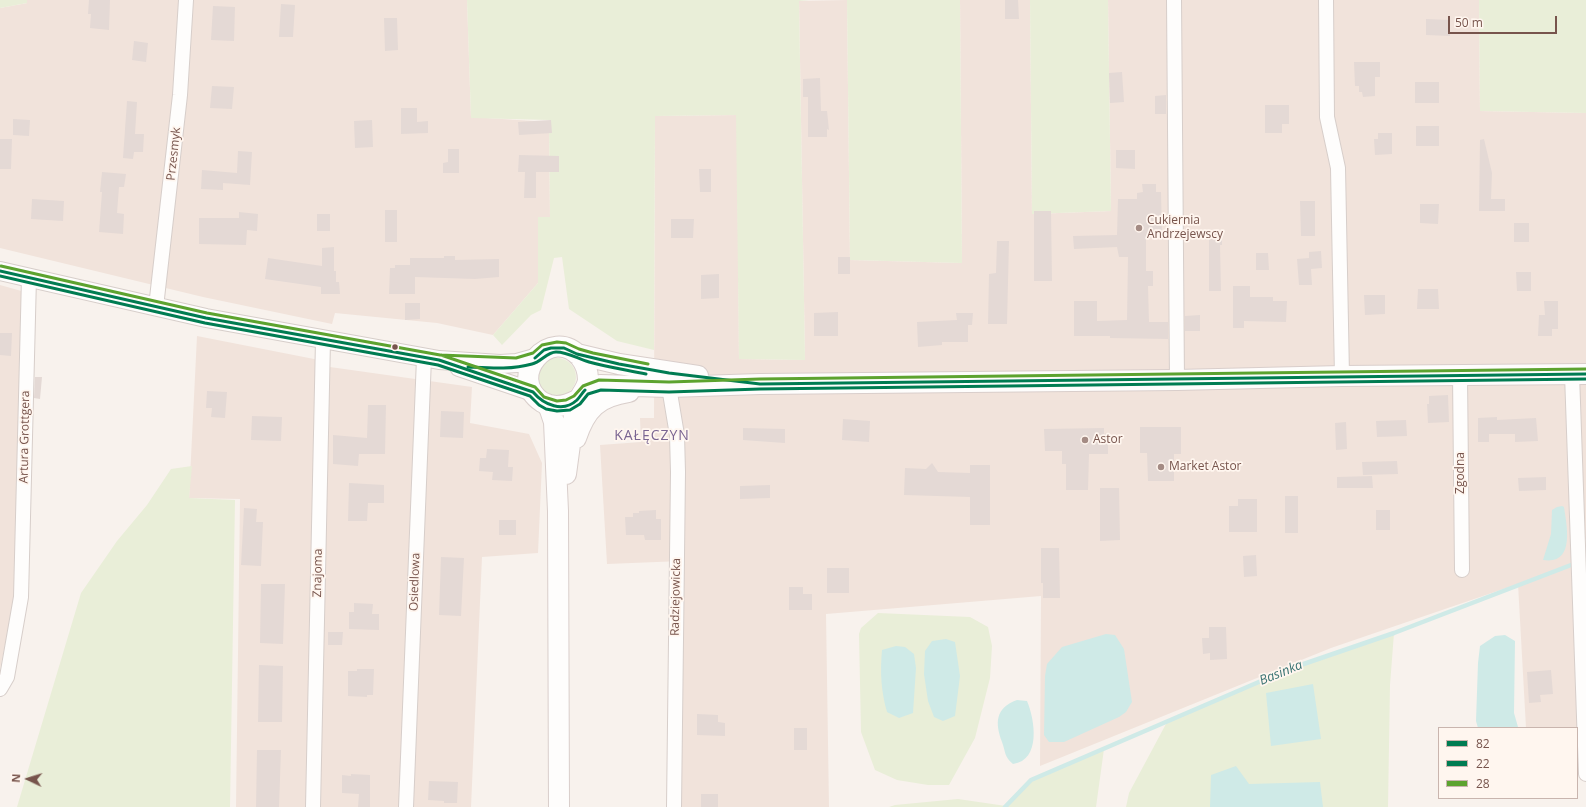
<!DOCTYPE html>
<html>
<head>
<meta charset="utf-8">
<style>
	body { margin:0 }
	#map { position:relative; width:1586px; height:807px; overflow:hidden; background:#f8f2ed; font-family:"Open Sans",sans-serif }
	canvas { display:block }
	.legend { position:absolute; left:1438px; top:727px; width:140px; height:72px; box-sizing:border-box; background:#fff6ef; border:1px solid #c9b5ae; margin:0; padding:5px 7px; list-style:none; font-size:12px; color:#77544c }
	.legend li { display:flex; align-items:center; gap:8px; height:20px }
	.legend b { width:20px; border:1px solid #c9b5ae }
	.north { position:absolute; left:8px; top:759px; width:40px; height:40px; -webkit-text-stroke:3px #fff6ef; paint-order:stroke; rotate:274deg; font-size:11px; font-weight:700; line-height:16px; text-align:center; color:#77544c }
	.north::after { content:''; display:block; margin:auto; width:14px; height:18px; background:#77544c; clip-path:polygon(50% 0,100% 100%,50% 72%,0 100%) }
	.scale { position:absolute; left:1448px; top:16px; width:109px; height:18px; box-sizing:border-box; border:2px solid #77544c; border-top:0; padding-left:5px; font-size:12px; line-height:14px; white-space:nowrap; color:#77544c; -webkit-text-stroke:3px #fff6ef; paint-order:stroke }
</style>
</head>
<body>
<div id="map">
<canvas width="1586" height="807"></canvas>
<ul class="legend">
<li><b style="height:5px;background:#007c52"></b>82</li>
<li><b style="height:5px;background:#007c52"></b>22</li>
<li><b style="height:5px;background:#5da32f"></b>28</li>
</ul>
<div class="north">N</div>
<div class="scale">50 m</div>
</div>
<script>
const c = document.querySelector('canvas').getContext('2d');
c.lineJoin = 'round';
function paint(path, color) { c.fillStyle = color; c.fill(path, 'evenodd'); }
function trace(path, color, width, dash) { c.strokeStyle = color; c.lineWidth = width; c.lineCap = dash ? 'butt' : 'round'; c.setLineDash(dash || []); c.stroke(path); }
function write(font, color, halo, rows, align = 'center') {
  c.font = font + ' "Open Sans",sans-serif'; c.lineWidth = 3.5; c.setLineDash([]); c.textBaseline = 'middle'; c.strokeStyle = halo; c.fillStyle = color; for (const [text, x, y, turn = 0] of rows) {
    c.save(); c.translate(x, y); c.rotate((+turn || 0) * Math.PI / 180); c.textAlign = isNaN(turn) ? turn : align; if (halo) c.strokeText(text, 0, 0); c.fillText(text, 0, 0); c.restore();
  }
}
paint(new Path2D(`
	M 27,0 L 467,0 L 471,117 L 549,122 L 550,217 L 538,217 L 538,283 L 493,335 L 437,323 L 335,313 L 332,324 L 203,297 L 0,248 L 0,8 L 27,3 Z
	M 847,0 L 850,260 L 962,263 L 960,0 L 1030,0 L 1032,214 L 1111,211 L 1108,0 L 1479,0 L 1480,111 L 1586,113 L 1586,539 L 1573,542 L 1581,757 L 1577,757 L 1577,728 L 1526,728 L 1518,584 L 1331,648 L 1040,766 L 1041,596 L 826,614 L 829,807 L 679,807 L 682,561 L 607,564 L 600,445 L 641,442 L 640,418 L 654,418 L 655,116 L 737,115 L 739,359 L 805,360 L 799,1 Z
	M 0,285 L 25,292 L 16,591 L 0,669 Z
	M 197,336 L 314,359 L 330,367 L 472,387 L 470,423 L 529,434 L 542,463 L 538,553 L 482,557 L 471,807 L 236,807 L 240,499 L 189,498 Z`), '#f1e3db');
paint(new Path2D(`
	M 0,0 L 27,0 L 27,3 L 0,8 Z
	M 467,0 L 810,0 L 799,1 L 805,360 L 739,359 L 736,115 L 655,116 L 654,350 L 617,341 L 569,309 L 562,257 L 554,258 L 541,310 L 531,315 L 502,345 L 493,335 L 538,283 L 538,217 L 550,217 L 549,122 L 550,120 L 471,118 Z
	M 847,0 L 960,0 L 962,263 L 850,260 Z
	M 1030,0 L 1108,0 L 1111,211 L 1032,214 Z
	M 1479,0 L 1586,0 L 1586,113 L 1480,111 Z
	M538 377a19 19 0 1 1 38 0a19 19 0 1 1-38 0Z
	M 192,466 L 189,498 L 235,500 L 230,807 L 17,807 L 81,593 L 117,541 L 147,505 L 171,469 Z
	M 878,613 L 970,617 L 988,627 L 992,646 L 990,678 L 975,738 L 949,785 L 928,785 L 897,780 L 875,770 L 861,732 L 859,634 L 861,628 Z
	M 1394,633 L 1390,685 L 1388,807 L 1126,807 L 1129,793 L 1167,722 L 1289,669 Z
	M 1104,749 L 1096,807 L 889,807 L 895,805 L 958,799 L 1006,806 L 1031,780 Z`), '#e9eed8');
paint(new Path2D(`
	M 1562,506 L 1564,507 C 1567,527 1575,565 1543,560 L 1551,534 L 1552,510 L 1557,507 Z
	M 1106,634 L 1115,635 L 1124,649 L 1132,702 L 1126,712 L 1119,717 L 1064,742 L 1049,742 L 1044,735 L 1045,676 L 1047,664 L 1062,647 Z
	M 1505,635 L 1515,641 L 1514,713 L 1518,727 L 1478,728 L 1476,721 L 1478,663 L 1480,646 L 1495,636 Z
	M 946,639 L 955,642 L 960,676 L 955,716 L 943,721 L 934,717 L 928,701 L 924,674 L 925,651 L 932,641 Z
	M 896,646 L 905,647 L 914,654 L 916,668 L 913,713 L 899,718 L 887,712 C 881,691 880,672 882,650 Z
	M 1313,684 L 1321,739 L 1271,746 L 1266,693 Z
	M 1017,700 L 1027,701 C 1035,720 1041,760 1013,764 C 1004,756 1006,753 1002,742 C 995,723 995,708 1017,700 Z
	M 1236,766 L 1249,784 L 1320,782 L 1323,807 L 1210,807 L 1211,775 Z`), '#cfeae7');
trace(new Path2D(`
	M 1005,807 L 1031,780 L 1289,669 L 1394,633 L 1571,565`), '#cfeae7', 4.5);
paint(new Path2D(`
	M 89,0 L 110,0 L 109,30 L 90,28 L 91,14 L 88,14 Z
	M 1005,0 L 1018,0 L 1019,19 L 1005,19 Z
	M 281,4 L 295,5 L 293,37 L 279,37 Z
	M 213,6 L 235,7 L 234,41 L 211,40 Z
	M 384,18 L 397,18 L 398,50 L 385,51 Z
	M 1426,19 L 1450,20 L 1450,36 L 1426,35 Z
	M 134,41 L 148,43 L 146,62 L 132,60 Z
	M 1354,62 L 1380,62 L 1380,77 L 1375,77 L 1375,96 L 1363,97 L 1362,92 L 1359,92 L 1359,86 L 1355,86 Z
	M 1122,72 L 1124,102 L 1110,103 L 1109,73 Z
	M 820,78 L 821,111 L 827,111 L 829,130 L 827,129 L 827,137 L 808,137 L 808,97 L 803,97 L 803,79 Z
	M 1415,82 L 1439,82 L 1439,103 L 1415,103 Z
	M 212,86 L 234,87 L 232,109 L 210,108 Z
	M 1166,95 L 1166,114 L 1155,114 L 1155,96 Z
	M 127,101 L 137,102 L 135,134 L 144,134 L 143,152 L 134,152 L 133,159 L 123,158 Z
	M 1265,105 L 1289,105 L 1289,124 L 1282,124 L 1282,133 L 1265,133 Z
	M 401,108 L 417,108 L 417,122 L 428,121 L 428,133 L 401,134 Z
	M 13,119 L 30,120 L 29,136 L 13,135 Z
	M 372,120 L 373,147 L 355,148 L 354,121 Z
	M 551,120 L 552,133 L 519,135 L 518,122 Z
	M 1416,126 L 1439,126 L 1439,146 L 1416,146 Z
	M 1378,133 L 1392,133 L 1392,154 L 1375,155 L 1374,139 L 1378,139 Z
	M 0,139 L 12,139 L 11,169 L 0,169 Z
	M 1484,139 L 1492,173 L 1491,199 L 1505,199 L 1505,211 L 1479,211 L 1480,140 Z
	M 448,149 L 459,149 L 459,173 L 443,173 L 443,163 L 448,162 Z
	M 1116,150 L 1135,150 L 1135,169 L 1116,168 Z
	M 238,151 L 252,152 L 250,185 L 223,183 L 223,190 L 201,189 L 202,170 L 237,173 Z
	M 519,155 L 559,156 L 559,172 L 536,172 L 536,198 L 524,198 L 525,172 L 518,172 Z
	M 699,169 L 711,169 L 711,192 L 700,192 Z
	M 102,172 L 126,174 L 124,187 L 119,187 L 117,213 L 124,214 L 123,234 L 99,232 L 102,192 L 100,192 Z
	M 1142,184 L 1156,184 L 1156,192 L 1161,192 L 1162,235 L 1146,235 L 1146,271 L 1153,271 L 1153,286 L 1148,286 L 1149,322 L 1168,322 L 1168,339 L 1110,338 L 1110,336 L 1074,336 L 1074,301 L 1097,301 L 1097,321 L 1127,320 L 1128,257 L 1119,257 L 1117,247 L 1074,249 L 1073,236 L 1117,235 L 1118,199 L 1137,199 L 1137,193 L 1143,192 Z
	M 32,199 L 64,201 L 63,221 L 31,219 Z
	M 1300,201 L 1315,201 L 1315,236 L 1301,236 Z
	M 1420,204 L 1439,204 L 1438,224 L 1420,223 Z
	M 385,210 L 397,210 L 397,242 L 385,242 Z
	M 1034,211 L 1051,211 L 1052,281 L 1034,281 Z
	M 239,212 L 258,214 L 257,231 L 247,230 L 246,245 L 199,244 L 199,218 L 239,218 Z
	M 317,214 L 330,214 L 330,231 L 317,231 Z
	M 671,219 L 694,219 L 693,238 L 671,238 Z
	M 1514,223 L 1529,223 L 1529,242 L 1514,242 Z
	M 1209,232 L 1222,232 L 1222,245 L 1220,245 L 1221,291 L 1209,291 Z
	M 997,241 L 1009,241 L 1007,324 L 988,324 L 989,274 L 996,273 Z
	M 334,247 L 334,271 L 336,271 L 336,282 L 339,282 L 340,294 L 321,294 L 321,287 L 265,279 L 268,258 L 322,266 L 322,248 Z
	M 1321,251 L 1322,268 L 1311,269 L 1312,285 L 1299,285 L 1297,259 L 1309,258 L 1309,252 Z
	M 1256,253 L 1268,253 L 1269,270 L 1256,270 Z
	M 444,256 L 455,256 L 455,260 L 499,259 L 499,277 L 475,279 L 415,277 L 415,294 L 389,294 L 390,268 L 395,268 L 395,265 L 410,265 L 410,258 L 444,258 Z
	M 838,257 L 850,257 L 850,274 L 838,274 Z
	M 1516,272 L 1531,272 L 1531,291 L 1517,291 Z
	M 719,274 L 719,298 L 701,299 L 701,275 Z
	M 1233,286 L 1250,286 L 1250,297 L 1273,297 L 1273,301 L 1287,301 L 1286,322 L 1244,321 L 1244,328 L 1233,328 Z
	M 1418,289 L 1438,289 L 1439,309 L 1417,309 Z
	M 1364,295 L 1385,295 L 1385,314 L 1365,315 Z
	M 1544,301 L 1558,301 L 1558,329 L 1552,329 L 1552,336 L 1538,336 L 1539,315 L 1545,315 Z
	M 405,303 L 420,303 L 420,319 L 405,320 Z
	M 838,312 L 838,336 L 814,336 L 814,313 Z
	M 956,313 L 973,313 L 972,325 L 968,325 L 968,342 L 942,342 L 942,345 L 918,347 L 917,322 L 957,320 Z
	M 1200,315 L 1200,331 L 1185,331 L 1185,316 Z
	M 0,333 L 12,333 L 11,356 L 0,355 Z
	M 35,377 L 42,377 L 40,399 L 34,398 Z
	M 207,391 L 227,392 L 225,418 L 211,417 L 212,408 L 206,408 Z
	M 1448,395 L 1449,422 L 1428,423 L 1427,404 L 1429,404 L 1429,396 Z
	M 368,405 L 386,405 L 385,454 L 359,454 L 358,466 L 333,464 L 333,435 L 367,438 Z
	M 441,411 L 464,412 L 463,438 L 440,437 Z
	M 252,416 L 282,417 L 281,441 L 251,440 Z
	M 1497,417 L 1497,420 L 1536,418 L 1538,441 L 1515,442 L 1515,434 L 1489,434 L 1489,442 L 1478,442 L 1478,418 Z
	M 843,419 L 870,421 L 869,442 L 842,440 Z
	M 1406,420 L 1407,436 L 1377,437 L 1376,421 Z
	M 1346,422 L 1347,449 L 1336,450 L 1335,423 Z
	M 1140,427 L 1181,427 L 1181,454 L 1174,454 L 1174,481 L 1148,481 L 1147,453 L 1140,453 Z
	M 743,428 L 785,429 L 785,443 L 743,440 Z
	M 1104,428 L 1104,434 L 1108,433 L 1108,454 L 1089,454 L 1088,490 L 1066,490 L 1066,464 L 1062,464 L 1062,451 L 1045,451 L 1044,429 Z
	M 487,449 L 509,450 L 508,467 L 513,467 L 512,481 L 492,480 L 493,472 L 479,471 L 480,458 L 486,458 Z
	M 1397,461 L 1398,474 L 1363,475 L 1362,462 Z
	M 932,463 L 938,472 L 970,473 L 970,465 L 990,465 L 990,525 L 970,525 L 970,497 L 904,495 L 905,468 L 926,469 Z
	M 1372,476 L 1373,488 L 1337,488 L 1337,477 Z
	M 1546,477 L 1546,490 L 1519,491 L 1518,478 Z
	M 349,483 L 384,485 L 384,503 L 368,503 L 367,521 L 348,521 Z
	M 770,485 L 770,498 L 740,499 L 740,486 Z
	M 1100,488 L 1119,488 L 1120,540 L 1100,541 Z
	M 1285,496 L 1298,496 L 1298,533 L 1285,533 Z
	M 1238,499 L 1257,499 L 1257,532 L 1229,532 L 1229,506 L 1238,506 Z
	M 244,508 L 257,509 L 256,522 L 263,522 L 261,566 L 241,565 Z
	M 656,510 L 656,519 L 661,519 L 661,540 L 645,540 L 644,535 L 626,535 L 625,517 L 633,517 L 633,513 L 639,513 L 639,511 Z
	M 1376,510 L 1390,510 L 1390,530 L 1376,530 Z
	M 499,520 L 516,520 L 516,535 L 499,535 Z
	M 1041,548 L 1059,548 L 1060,598 L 1043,598 L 1043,583 L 1041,583 Z
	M 1256,555 L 1257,576 L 1244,577 L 1243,556 Z
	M 441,557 L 464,558 L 461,616 L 439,615 Z
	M 827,568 L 849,568 L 849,593 L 827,593 Z
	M 261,584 L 285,584 L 283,644 L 260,643 Z
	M 789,587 L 803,587 L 803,594 L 812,594 L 812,610 L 789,610 Z
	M 354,603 L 373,604 L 372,614 L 379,614 L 379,630 L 349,629 L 349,612 L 354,612 Z
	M 1209,627 L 1226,627 L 1227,659 L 1210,660 L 1210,653 L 1203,654 L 1202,638 L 1209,638 Z
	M 328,632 L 343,632 L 342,645 L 328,645 Z
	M 259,665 L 283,666 L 282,722 L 258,722 Z
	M 357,669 L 374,669 L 373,695 L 367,695 L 367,697 L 348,696 L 348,671 L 357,671 Z
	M 1551,670 L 1553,694 L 1540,695 L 1541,702 L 1529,703 L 1527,672 Z
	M 697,714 L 718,715 L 718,722 L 725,723 L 725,736 L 697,735 Z
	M 794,728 L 807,728 L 807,750 L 794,750 Z
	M 257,750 L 281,750 L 279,807 L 256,807 Z
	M 351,774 L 370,775 L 370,807 L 358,807 L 359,794 L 342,793 L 342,775 L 351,776 Z
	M 429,781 L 458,782 L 457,803 L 444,803 L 444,801 L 428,800 Z
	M 701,794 L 718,794 L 718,807 L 701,807 Z`), '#e4d9d5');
const minor = new Path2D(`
	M 1174,0 L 1177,380
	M 1326,0 L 1327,117 L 1338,168 L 1342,376
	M 156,307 L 180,95 L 186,0
	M 1572,374 L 1586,774
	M 1460,375 L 1462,570
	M 669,387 L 677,435 L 678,472 L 674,807
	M 0,689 L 7,677 L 21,597 L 29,277
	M 313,807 L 323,340
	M 406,807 L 424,358`);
const tertiary = new Path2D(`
	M 0,271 L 206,318 L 439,360 L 500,364 L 517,363 L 535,358
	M 459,367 L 533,392`);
const secondary = new Path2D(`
	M 577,354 L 619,364 L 698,376
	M 585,390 L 600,385 L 669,387 L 760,384 L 1177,380 L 1342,376 L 1586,374
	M 547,404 L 550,410 L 554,422 L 558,511 L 559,807
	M 576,438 C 586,408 598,397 629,392
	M 566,474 L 575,407 C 578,397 587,390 588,380 C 588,372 585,363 580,357 C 551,324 505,377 542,402 C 554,409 566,406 577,400`);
trace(minor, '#d7ceca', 16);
trace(tertiary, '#d7ceca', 20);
trace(secondary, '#d9cecb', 22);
trace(minor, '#fefdfc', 14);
trace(tertiary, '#fefdfc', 18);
trace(secondary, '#fefdfc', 20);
trace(new Path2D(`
	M 0,271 L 206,318 L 439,360 L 533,392
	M 535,358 L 544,350 L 551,348 L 564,348 L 577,354 L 619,364 L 669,373 L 760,384 L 1586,374
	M 533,392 C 544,405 563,413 577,400 C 580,397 582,393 585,390`), '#007c52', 3);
trace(new Path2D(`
	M 0,276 L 205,323 L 438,365 L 530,396 L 539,405 L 546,409 L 557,411 L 570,410 L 580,404 L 588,394 L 601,390 L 669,392 L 760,389 L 1586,379
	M 468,367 C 489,368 511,370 532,364 C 541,362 547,352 556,352 C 568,352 578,359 589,362 C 607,367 627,370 646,374`), '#007c52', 3);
trace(new Path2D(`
	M 1,266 L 207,313 L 440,355 L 516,358 L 533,353 L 542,345 L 557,342 L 566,343 L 579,349 L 593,353 L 648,364
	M 441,355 L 535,387 L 544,397 L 557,401 L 566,400 L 574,396 L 583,386 L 599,380 L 669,382 L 760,379 L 1586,369`), '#5da32f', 3);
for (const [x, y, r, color] of [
	[1139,228,4,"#a48b84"],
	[395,347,3.5,"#77544c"],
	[1085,440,4,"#a48b84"],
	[1161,467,4,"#a48b84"]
]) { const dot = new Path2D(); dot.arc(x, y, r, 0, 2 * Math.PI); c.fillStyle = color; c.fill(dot); trace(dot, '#fff6ef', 1.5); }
write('12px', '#77544c', '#fff6ef', [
	["Przesmyk",174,154,-84],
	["Artura Grottgera",25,437,-89],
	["Zgodna",1461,473,-90],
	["Znajoma",318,573,-89],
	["Osiedlowa",415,582,-88],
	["Radziejowicka",676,597,-89]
]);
write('12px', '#77544c', '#fff6ef', [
	["Cukiernia",1147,221],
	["Andrzejewscy",1147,235],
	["Astor",1093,440],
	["Market Astor",1169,467]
], 'left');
write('italic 13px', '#3c7474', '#fff6ef', [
	["Basinka",1281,673,-22]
]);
c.letterSpacing = '1px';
write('14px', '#7a6592', '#fff6ef', [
	["KAŁĘCZYN",652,436]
]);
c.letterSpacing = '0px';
</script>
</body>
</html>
